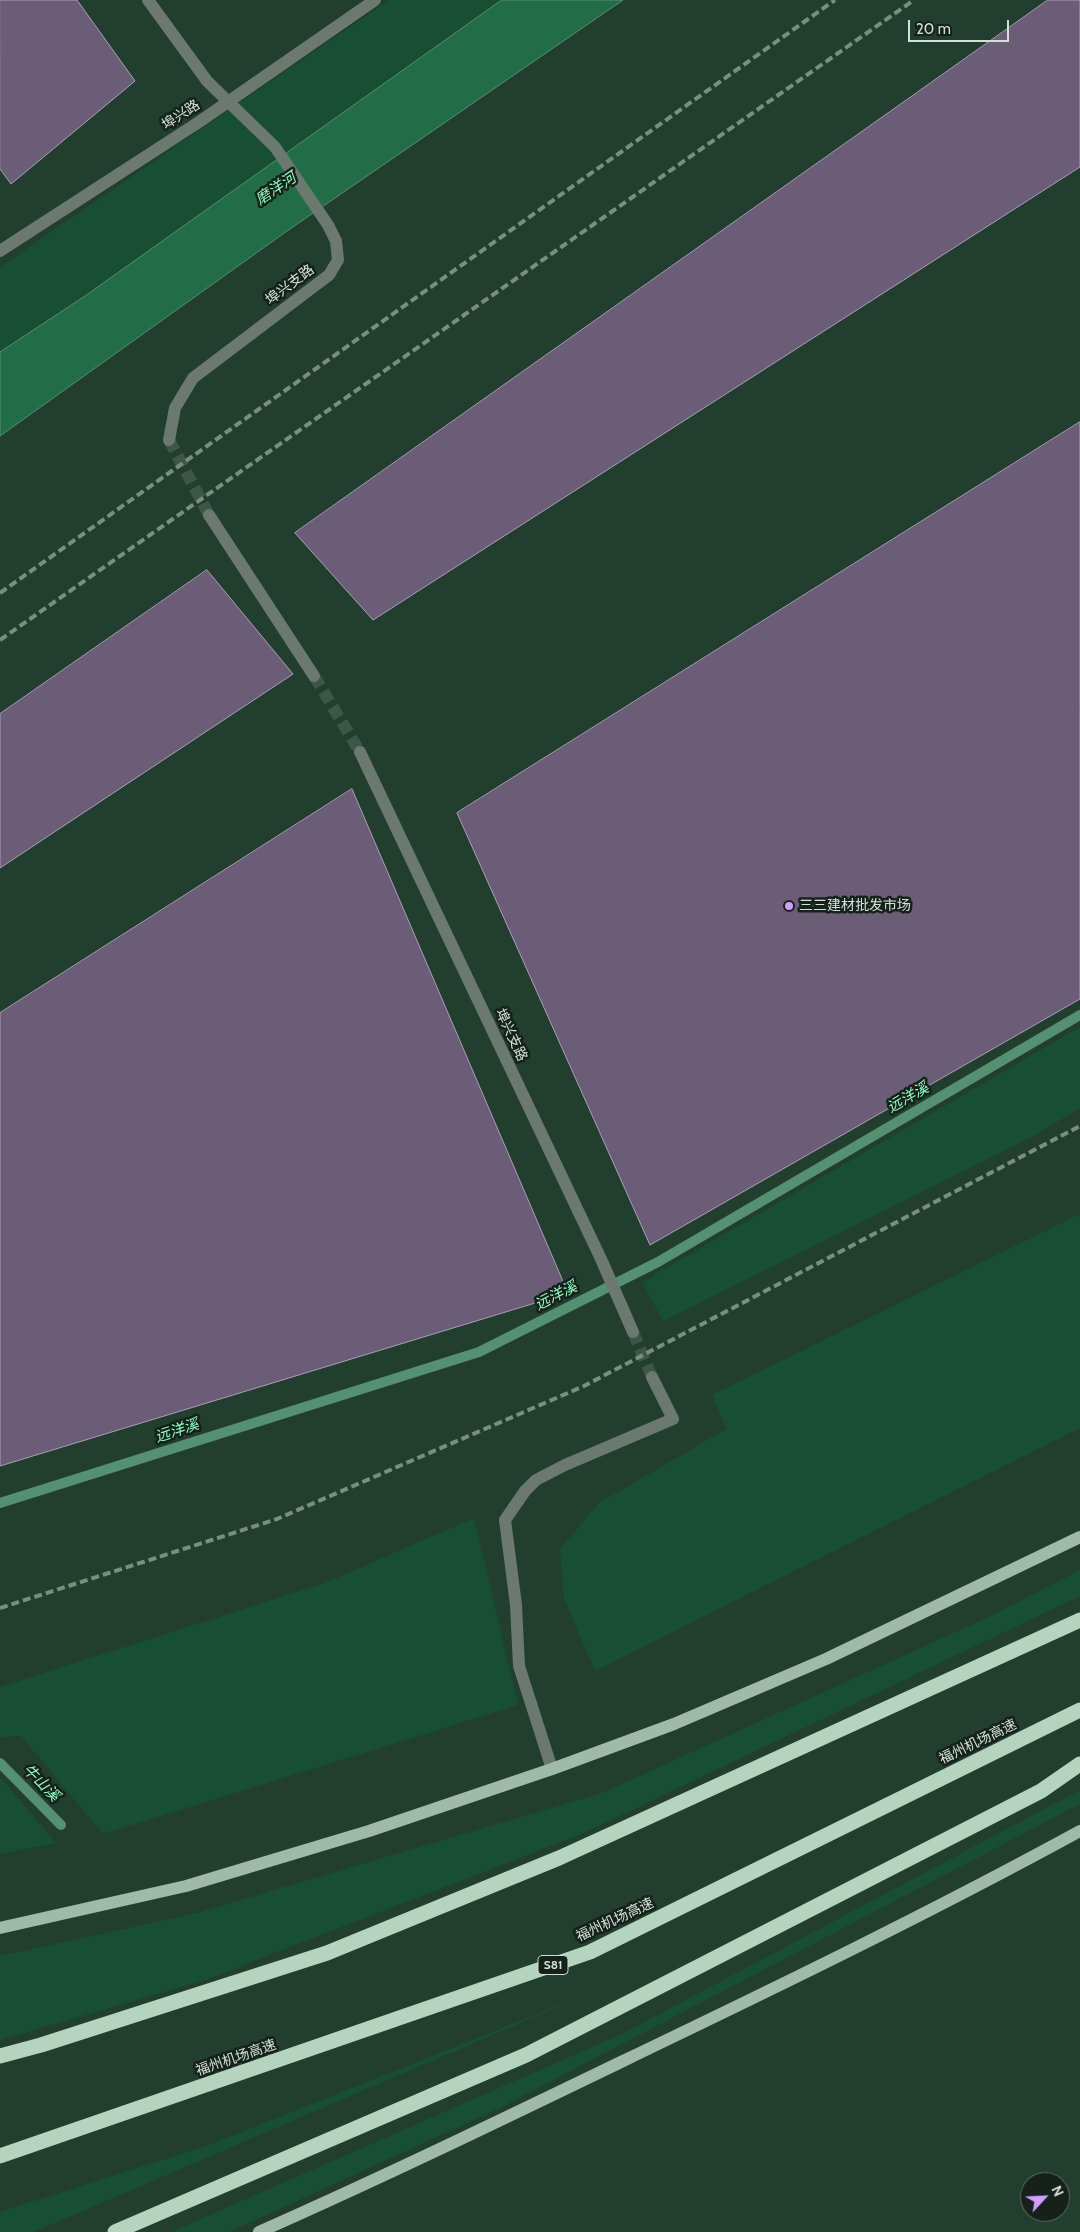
<!DOCTYPE html>
<html>
<head>
<meta charset="utf-8">
<style>
	body { margin:0 }
	#map { position:relative; width:1080px; height:2232px; overflow:hidden; background:#223e2e; font-family:Cabin,sans-serif }
	canvas { display:block }
	.north { position:absolute; left:1020px; top:2172px; width:50px; height:50px; box-sizing:border-box; background:#15211a; border:1px solid #606e66; border-radius:50%; rotate:65deg; font-size:14px; font-weight:700; line-height:20px; text-align:center; color:#d1e1d7 }
	.north::after { content:''; display:block; margin:auto; width:18px; height:22px; background:#d29dfd; clip-path:polygon(50% 0,100% 100%,50% 72%,0 100%) }
	.scale { position:absolute; left:908px; top:20px; width:101px; height:22px; box-sizing:border-box; border:2px solid #d1e1d7; border-top:0; padding-left:6px; font-size:15px; line-height:18px; white-space:nowrap; color:#d1e1d7; -webkit-text-stroke:4px #15211a; paint-order:stroke }
</style>
</head>
<body>
<div id="map">
<canvas width="1080" height="2232"></canvas>
<div class="north">N</div>
<div class="scale">20 m</div>
</div>
<script>
const c = document.querySelector('canvas').getContext('2d');
c.lineJoin = 'round';
function paint(path, color) { c.fillStyle = color; c.fill(path, 'evenodd'); }
function trace(path, color, width, dash) { c.strokeStyle = color; c.lineWidth = width; c.lineCap = dash ? 'butt' : 'round'; c.setLineDash(dash || []); c.stroke(path); }
function write(font, color, halo, rows, align = 'center') {
  c.font = font + ' Cabin,"Noto Sans SC",sans-serif'; c.lineWidth = 5; c.setLineDash([]); c.textBaseline = 'middle'; c.strokeStyle = halo; c.fillStyle = color; for (const [text, x, y, turn = 0] of rows) {
    c.save(); c.translate(x, y); c.rotate((+turn || 0) * Math.PI / 180); c.textAlign = isNaN(turn) ? turn : align; if (halo) c.strokeText(text, 0, 0); c.fillText(text, 0, 0); c.restore();
  }
}
paint(new Path2D(`
	M 389,0 L 503,0 L 85,296 L 0,352 L 0,267 Z
	M 1080,1027 L 1080,1108 L 1032,1137 L 663,1321 L 642,1282 Z
	M 1080,1214 L 1080,1428 L 595,1671 L 564,1599 L 560,1549 L 599,1503 L 726,1429 L 712,1395 Z
	M 474,1518 L 518,1705 L 103,1834 L 21,1736 L 0,1737 L 0,1687 L 325,1583 Z
	M 1080,1570 L 1080,1596 L 584,1833 L 205,1980 L 0,2040 L 0,1956 L 197,1913 L 602,1793 L 993,1615 Z
	M 0,1777 L 56,1843 L 0,1854 Z
	M 1080,1790 L 1080,1804 L 498,2109 L 229,2232 L 171,2232 L 624,2033 Z
	M 595,1991 L 34,2232 L 0,2232 L 0,2212 L 209,2145 Z`), '#184f34');
const water = new Path2D(`
	M 502,0 L 623,0 L 287,231 L 0,436 L 0,352 L 85,296 Z`);
paint(water, '#226d48');
trace(water, '#569073', 1);
trace(new Path2D(`
	M 0,1503 L 479,1352 L 658,1262 L 1080,1015
	M 0,1763 L 61,1825`), '#569073', 10);
const building = new Path2D(`
	M 0,0 L 77,0 L 135,81 L 11,184 L 0,169 Z
	M 1048,0 L 1080,0 L 1080,167 L 373,620 L 295,533 Z
	M 1080,422 L 1080,999 L 650,1245 L 457,813 Z
	M 207,570 L 293,674 L 0,868 L 0,714 Z
	M 352,789 L 568,1293 L 0,1466 L 0,1013 Z`);
paint(building, '#6b5d77');
trace(building, '#ad9eba', 1);
trace(new Path2D(`
	M 169,440 L 209,515
	M 314,676 L 360,752
	M 633,1332 L 652,1377`), '#3c5647', 12, [12, 6]);
trace(new Path2D(`
	M 148,0 L 207,81 L 275,147 L 328,225 L 336,241 L 338,260 L 329,275 L 193,378 L 175,408 L 169,440
	M 0,251 L 199,122 L 375,0
	M 209,515 L 314,676
	M 360,752 L 601,1259 L 633,1332
	M 552,1769 L 519,1666 L 516,1605 L 505,1520 L 525,1491 L 536,1480 L 565,1465 L 673,1419 L 652,1377`), '#6c7971', 12);
trace(new Path2D(`
	M 0,1928 L 186,1886 L 369,1831 L 552,1769 L 674,1724 L 826,1659 L 1080,1537
	M 259,2232 C 381,2178 501,2120 621,2062 C 775,1988 930,1913 1080,1831`), '#a0baaa', 12);
trace(new Path2D(`
	M 0,2056 L 41,2045 L 327,1953 L 559,1858 L 1080,1620
	M 0,2156 L 590,1952 L 1080,1710
	M 115,2232 L 526,2055 L 1041,1791 L 1080,1764`), '#b4d4c0', 15);
trace(new Path2D(`
	M 0,593 L 835,0
	M 0,640 L 914,0
	M 0,1608 L 277,1519 L 584,1386 L 1080,1126`), '#788e81', 4, [8, 4]);
for (const [x, y, r, color] of [
	[789,906,5,"#d29dfd"]
]) { const dot = new Path2D(); dot.arc(x, y, r, 0, 2 * Math.PI); c.fillStyle = color; c.fill(dot); trace(dot, '#15211a', 2); }
for (const [x, y, w] of [
	[553,1965,30]
]) { const box = new Path2D(); box.roundRect(x - w / 2, y - 9.5, w, 19, 4); c.fillStyle = '#15211a'; c.fill(box); trace(box, '#d1e1d7', 1); }
write('bold 12px', '#d1e1d7', null, [
	["S81",553,1965]
]);
write('14px', '#d1e1d7', '#15211a', [
	["埠兴路",181,115,-33],
	["埠兴支路",290,285,-37],
	["埠兴支路",511,1035,65],
	["福州机场高速",978,1742,-26],
	["福州机场高速",615,1920,-25],
	["福州机场高速",236,2058,-19]
]);
write('14px', '#d1e1d7', '#15211a', [
	["三三建材批发市场",799,906]
], 'left');
write('italic 15px', '#92f8bf', '#15211a', [
	["磨洋河",276,189,-34],
	["远洋溪",908,1098,-30],
	["远洋溪",556,1296,-27],
	["远洋溪",177,1431,-18],
	["牛山溪",41,1783,45]
]);
</script>
</body>
</html>
